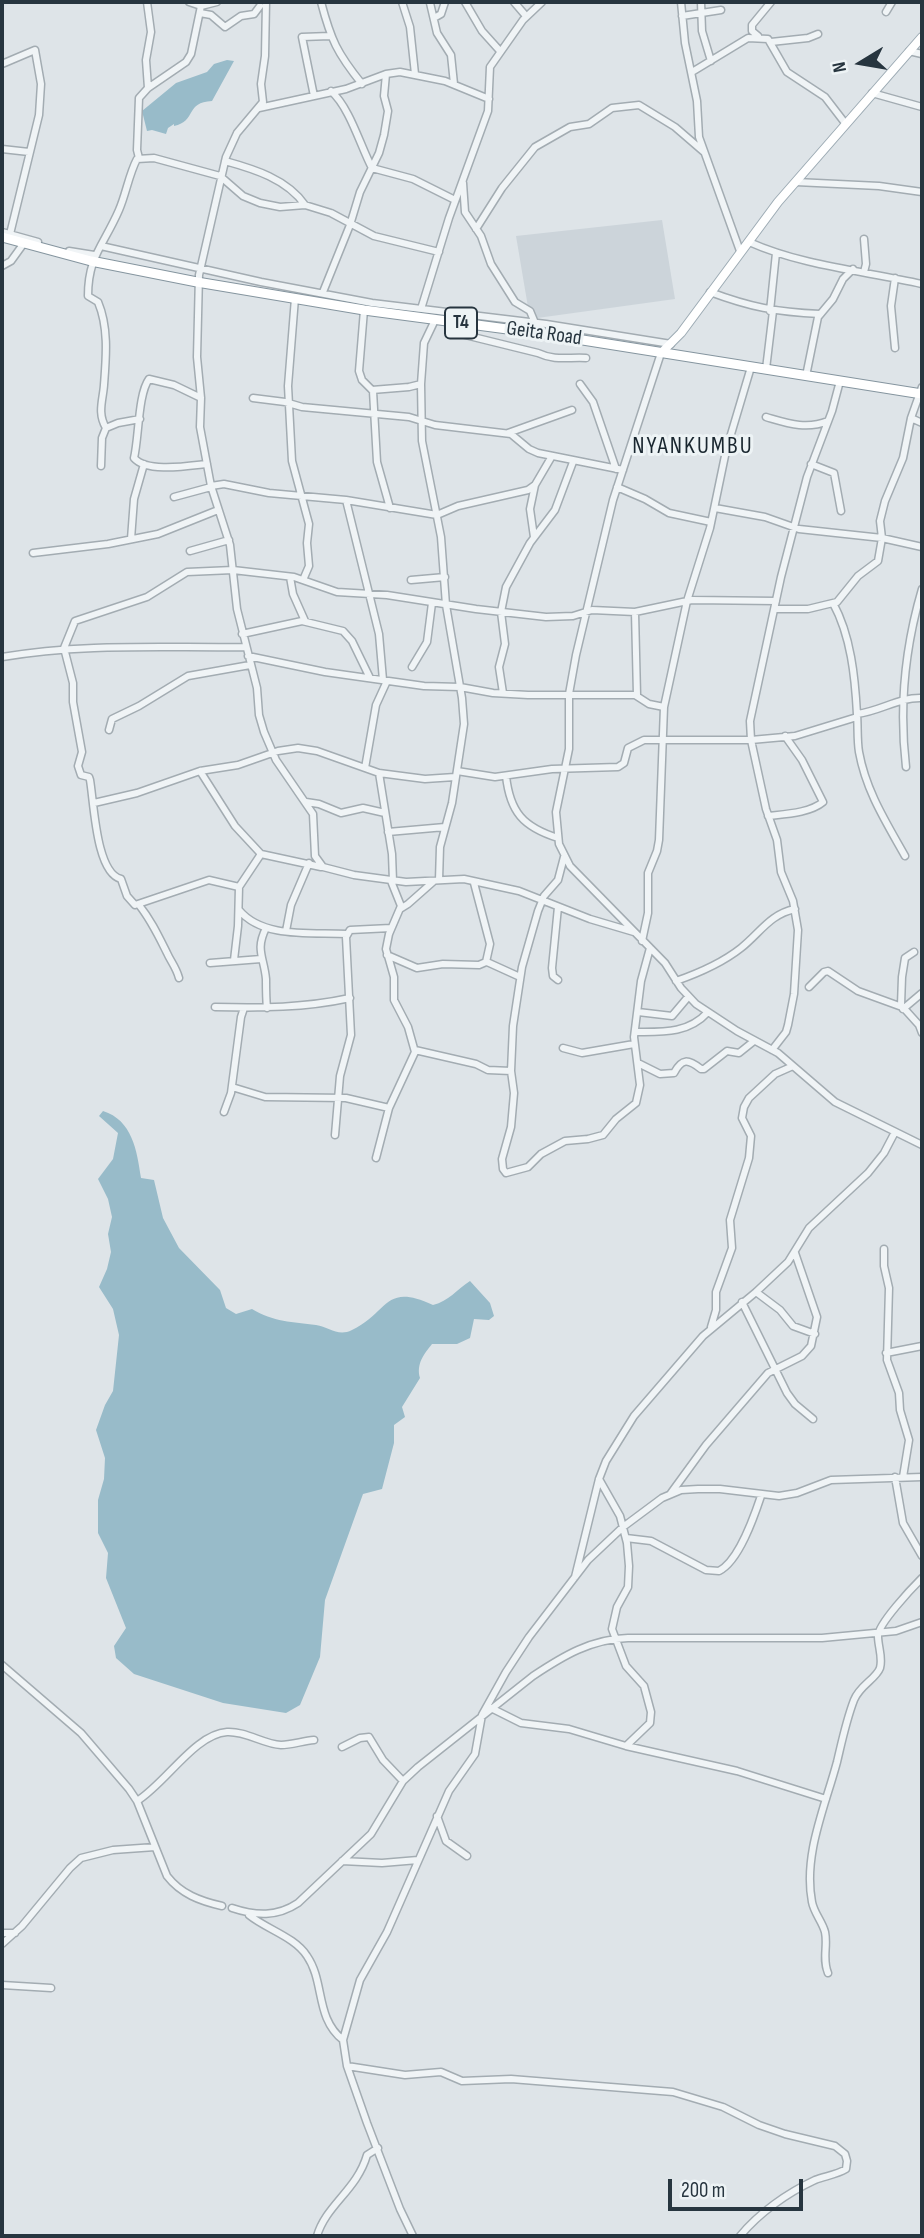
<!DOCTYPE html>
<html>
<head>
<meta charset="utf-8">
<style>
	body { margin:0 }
	#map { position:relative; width:924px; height:2238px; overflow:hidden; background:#dee4e8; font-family:"Sofia Sans Condensed",sans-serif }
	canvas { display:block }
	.frame { position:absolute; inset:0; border:4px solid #27353f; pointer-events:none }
	.north { position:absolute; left:826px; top:28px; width:70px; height:70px; -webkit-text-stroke:5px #edf3f5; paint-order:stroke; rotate:259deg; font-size:19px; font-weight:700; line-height:28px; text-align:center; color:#27353f }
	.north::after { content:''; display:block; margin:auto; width:24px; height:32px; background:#27353f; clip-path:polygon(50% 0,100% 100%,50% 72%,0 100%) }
	.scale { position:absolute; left:668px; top:2179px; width:135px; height:32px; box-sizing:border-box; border:4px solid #27353f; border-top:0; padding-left:9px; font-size:21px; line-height:24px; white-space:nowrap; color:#27353f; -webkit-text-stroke:5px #edf3f5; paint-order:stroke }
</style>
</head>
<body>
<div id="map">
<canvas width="924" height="2238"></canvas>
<div class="frame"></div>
<div class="north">N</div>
<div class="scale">200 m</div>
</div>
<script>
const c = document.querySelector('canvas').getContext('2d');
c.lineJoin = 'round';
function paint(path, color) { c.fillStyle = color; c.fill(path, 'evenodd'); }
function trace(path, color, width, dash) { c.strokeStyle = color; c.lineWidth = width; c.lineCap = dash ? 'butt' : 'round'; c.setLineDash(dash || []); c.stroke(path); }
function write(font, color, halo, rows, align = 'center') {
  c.font = font + ' "Sofia Sans Condensed",sans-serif'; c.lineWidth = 6; c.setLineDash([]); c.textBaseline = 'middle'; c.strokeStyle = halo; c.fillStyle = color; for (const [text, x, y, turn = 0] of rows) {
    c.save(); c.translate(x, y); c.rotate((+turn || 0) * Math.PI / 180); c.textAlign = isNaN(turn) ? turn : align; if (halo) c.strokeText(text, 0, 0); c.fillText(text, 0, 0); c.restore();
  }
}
paint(new Path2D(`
	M 662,220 L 675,299 L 530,319 L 516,236 Z`), '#ccd4da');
paint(new Path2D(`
	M 227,60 L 234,61 L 212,101 C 185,102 197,121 174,126 L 174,124 L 168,128 L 166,134 L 152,130 L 147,131 L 142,111 L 176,83 L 207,72 L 214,64 Z
	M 103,1111 C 132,1120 137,1150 141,1178 L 154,1180 L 163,1218 L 179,1248 L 220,1290 L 226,1308 L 236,1314 L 252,1309 C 273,1322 293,1322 316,1325 C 329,1327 338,1337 352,1330 C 389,1312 384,1282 433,1305 C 449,1301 456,1290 470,1281 L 490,1303 L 494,1316 L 489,1320 L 474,1319 L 470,1338 L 457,1344 L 432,1344 C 424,1354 416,1364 420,1378 L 402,1407 L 405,1417 L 394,1425 L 394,1443 L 382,1489 L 363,1494 L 325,1600 L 320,1657 L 300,1705 L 286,1713 L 223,1703 L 134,1674 L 116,1658 L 114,1646 L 126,1628 L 106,1578 L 108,1553 L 98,1533 L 98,1500 L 104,1479 L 105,1458 L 96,1430 L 105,1405 L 113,1391 L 119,1335 L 113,1309 L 99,1287 L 107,1269 L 111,1252 L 108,1234 L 112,1217 L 108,1199 L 98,1179 L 113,1159 L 118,1133 L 99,1116 Z`), '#98bbc9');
const minor = new Path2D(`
	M 147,2 L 151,32 L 146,60 L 148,88
	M 189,2 L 201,6 L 217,2
	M 266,2 L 265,56 L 261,84 L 263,102 L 237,133 L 226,157 L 199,275 L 197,357 L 201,398 L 200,427 L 211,486 L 230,545 L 237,609 L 257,688 L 259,715 L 264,732 L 276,760 L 313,814 L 315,856 L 323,867 L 354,875 L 406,882 L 464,879 L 519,891 L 590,919 L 634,932
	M 321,2 C 331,40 337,53 362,84
	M 402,2 L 410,27 L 415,74
	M 465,2 L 482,31 L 500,51
	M 514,2 L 526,16
	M 681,2 L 685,43 L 697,101 L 699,137 L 740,251
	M 701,2 L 702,31 L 711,61
	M 430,3 L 437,33 L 451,55 L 454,84
	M 886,12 L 892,2
	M 200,13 L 211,15 L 225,27 L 241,16 L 254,14 L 260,6
	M 682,16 L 721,10
	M 434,18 L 441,14 L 445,2
	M 758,36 L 752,31 L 752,25 L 771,2
	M 771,42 L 808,38 L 818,34
	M 909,51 L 922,54
	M 2,64 L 35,50 L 41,84 L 39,115 L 10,234
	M 692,72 L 748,38 L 768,39 L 787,72 L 825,97 L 845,123
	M 331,91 C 350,108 360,145 372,168 L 413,179 L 455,200
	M 872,93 L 922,107
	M 314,96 L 302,37 L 330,36
	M 259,108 L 346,89 L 386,74 L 400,72 L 445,81 L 489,99
	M 2,149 L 29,152
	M 139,158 L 137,150 L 139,98 L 148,88 L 186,62 L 191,54 L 201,6
	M 225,161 C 254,169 287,179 305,205
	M 796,182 L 879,186 L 922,192
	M 463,183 L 465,212 L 481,236 L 491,264 L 515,302 L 530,311 L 535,323
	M 476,229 L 502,188 L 535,147 L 570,127 L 589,124 L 612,108 L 639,105 L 675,127 L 704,152
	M 2,232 L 38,242
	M 749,242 C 803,266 864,271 922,284
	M 101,246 L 261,282 L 372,303 L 546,324 L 671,344
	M 69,251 L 94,255
	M 2,266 L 11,261 L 24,243
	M 864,272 L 866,264 L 864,239
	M 895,278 L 891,306 L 895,348
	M 323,292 L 350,225 L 360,192 L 379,153 L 384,135 L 388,111 L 384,96 L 386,74
	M 710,292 C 750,307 776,312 820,314
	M 295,298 L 288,386 L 292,461 L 309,524 L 307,543 L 309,566 L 303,580
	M 421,309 L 449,218 L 488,111 L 490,67 L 523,20 L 542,2
	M 364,310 L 359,371 L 362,380 L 373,391 L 377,462 L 390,508
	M 770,311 L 776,253
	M 435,320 L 424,343 L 421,384 L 422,441 L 441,537 L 446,605 L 462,698 L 464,724 L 452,803 L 440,847 L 439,880
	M 451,322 L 461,334 L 538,353 C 555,361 568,357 586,358
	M 661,353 L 613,500 L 576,655 L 569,694 L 569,749 L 556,812 L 559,844 L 570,866 L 665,963 L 681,988 L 696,1004 L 737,1031 L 778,1053 L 835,1102 L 922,1145
	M 766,369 L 773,311
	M 806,376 L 818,317 L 833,299 L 843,279 L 853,269
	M 580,384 L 593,402 L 616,469
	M 372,390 L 409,387 L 421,384
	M 201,398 L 174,385 L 149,379 C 138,394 139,437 134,458 C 147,473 188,466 207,464
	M 253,398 L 285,402 L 302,407 L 409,417 L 435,425 L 511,434 L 529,449 L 538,453 L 623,470
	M 766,417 C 787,423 806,430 828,421
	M 911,418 L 922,423
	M 106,428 C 97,413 103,400 104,385 C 106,358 109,328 98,302 L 88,296 C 88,256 104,245 119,210 C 126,194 129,174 137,159 L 154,158 L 220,176 L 243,196 L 260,203 L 280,207 L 305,205 L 331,213 L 374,236 L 439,252
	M 508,433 L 572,410
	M 811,464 L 834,473 L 841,511
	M 101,466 L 102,438 L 106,428 L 118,423 L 140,419
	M 211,486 L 224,484 L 269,493 L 346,500 L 437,515 L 458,506 L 528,490 L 535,485 L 552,456
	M 617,487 L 645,499 L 669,513 L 711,522
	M 174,497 L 211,487
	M 346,500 L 379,634 L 383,680
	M 715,508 L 765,517 L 799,529 L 882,538 L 922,547
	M 534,537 L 530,509 L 535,485
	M 131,539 L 134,499 L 144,464
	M 190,551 L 229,540
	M 33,553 L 108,544 L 158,534 L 218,510
	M 290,577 L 293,594 L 305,621
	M 411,580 L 445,577
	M 833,603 C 851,636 855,677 857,714 C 858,727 857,740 859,752 C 866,791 886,822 905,856
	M 775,609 L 808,609 L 837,602 L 858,576 L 878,561 L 882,538 L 880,521 L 885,501 L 903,458 L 911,418 L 922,387
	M 635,612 L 637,695
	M 242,634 L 302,621 L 343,631 L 352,641 L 370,678
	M 248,656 L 325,672 L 424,686 L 460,687 L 493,693 L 528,695 L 635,695 L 649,704 L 664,707
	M 2,657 C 83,643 163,648 245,647
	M 412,667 L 427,642 L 432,603
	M 503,693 L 499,667 L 505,644 L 501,612 L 506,587 L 530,543 L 555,510 L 573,462
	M 857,714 C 881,711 899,697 922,698
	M 109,730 L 112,719 L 139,706 L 188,676 L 250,665
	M 906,767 C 899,707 905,647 922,589
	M 365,768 L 376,705 L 387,681
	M 200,771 L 235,826 L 261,854 L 321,867
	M 457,771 L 495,777 L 552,769 L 618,767 L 624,763 L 628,748 L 644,740 L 751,740 L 795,736 L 857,717
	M 379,773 L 392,854 L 393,881
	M 506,776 C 510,812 523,827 558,838
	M 306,802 L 319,804 L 341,813 L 363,808 L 385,813
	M 94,803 L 137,793 L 200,771 L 238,765 L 278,751 L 298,748 L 317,751 L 379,773 L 425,779 L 455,777
	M 768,816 C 785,814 810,813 823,802 L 802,760 L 785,736
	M 388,832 L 445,827
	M 564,857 L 558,880 L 544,896 L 538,911 L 522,967 L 513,1026 L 511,1071 L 514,1093 L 511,1127 L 502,1159 L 503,1169 L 506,1173 L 528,1167 L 541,1154 L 565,1141 L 588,1139 L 603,1135 L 616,1119 L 636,1103 L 640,1085 L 634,1037 L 641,981 L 650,948
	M 239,887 L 209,880 L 135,905 L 127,896 L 121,879 C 96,873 94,803 90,780 L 89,777 L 81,775 L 78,766 L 82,752 L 73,702 L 73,683 L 64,648 L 75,621 L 147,597 L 187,572 L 233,570 L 294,577 L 337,592 L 387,595 L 476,609 L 546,617 L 573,616 L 592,610 L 635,612 L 692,600 L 776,601
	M 139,905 C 151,920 158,935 167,953 C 171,962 176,967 179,978
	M 558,907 L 552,968 L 553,976 L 558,980
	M 400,909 L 408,904 L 434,881
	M 239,910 C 263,939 312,932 347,934
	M 266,928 C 255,950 264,957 266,979 C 266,989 266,998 267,1008
	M 286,931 L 291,905 L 309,863
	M 642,941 L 648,913 L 648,873 L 657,851 L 659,840 L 664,707 L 687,601 L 710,528 L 726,451 L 751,367
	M 914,952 L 905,958 L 902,977 L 901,1005 L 919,1025 L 922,1033
	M 387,955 L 417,968 L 443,964 L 479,965 L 486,962 L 490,944 L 474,883
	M 234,960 L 238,926 L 239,887 L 261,854
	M 487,962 L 520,977
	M 210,963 L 261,959
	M 676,981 C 699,973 722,963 741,948 C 760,933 770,914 795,909
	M 809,987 L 824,972 L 828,971 L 858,991 L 902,1007
	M 215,1007 C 262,1008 304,1008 350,998
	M 903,1009 L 922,993
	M 638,1012 L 672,1016 L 688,997
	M 635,1032 C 662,1032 688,1034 708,1012
	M 563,1048 L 582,1053 L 634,1044
	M 415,1050 L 476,1064 L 488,1070 L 511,1071
	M 772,1050 L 786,1032 L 788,1025 L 794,994 L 798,930 L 793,901 L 781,872 L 777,840 L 766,809 L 751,740 L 750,721 L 781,577 L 807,477 L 832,411 L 840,381
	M 638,1063 L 660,1074 L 674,1073 C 682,1058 688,1059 701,1069 L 704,1069 L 727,1051 L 739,1053 L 754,1041
	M 232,1087 L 265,1097 L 346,1098 L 389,1108
	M 224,1112 L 231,1093 L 241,1017 L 244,1008
	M 335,1135 L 340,1076 L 351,1035 L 346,937 L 350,930 L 391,928
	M 376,1158 L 389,1108 L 415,1052 L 408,1027 L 394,1000 L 394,977 L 386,949 L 389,934 L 401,906 L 391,881
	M 884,1249 L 884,1266 L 889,1288 L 887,1360 L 899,1393 L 900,1410 L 909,1440 L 903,1477
	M 756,1292 L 780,1310 L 793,1326 L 815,1334
	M 742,1302 L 787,1393 L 795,1404 L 813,1419
	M 711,1327 L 716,1310 L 716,1292 L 732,1248 L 730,1220 L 749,1158 L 751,1136 L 742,1118 L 744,1107 L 749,1098 L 775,1074 L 793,1066
	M 886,1353 L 922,1346
	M 895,1477 L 903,1523 L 922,1556
	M 599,1479 L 620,1516 L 627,1543 L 629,1566 L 628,1587 L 617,1607 L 612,1629 L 626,1666 L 644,1686 L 651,1712 L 650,1723 L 626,1746
	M 671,1493 L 706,1445 L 768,1373 L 802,1356 L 811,1346 L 817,1317 L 795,1253
	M 626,1538 L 651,1541 L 706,1570 L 719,1571 C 739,1561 754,1517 761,1496
	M 575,1577 L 599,1479 L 606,1461 L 634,1416 L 703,1336 L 756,1292 L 788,1262 L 809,1228 L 868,1173 L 884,1153 L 895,1132
	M 2,1665 L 81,1733 L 129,1789 L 137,1801 L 167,1876 C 181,1894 200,1901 222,1906
	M 491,1708 L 521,1723 L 569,1729 L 626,1746 L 737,1771 L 826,1799
	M 342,1747 L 360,1738 L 369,1737 L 383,1760 L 403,1781
	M 137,1801 C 166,1783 195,1734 227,1732 C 246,1731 263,1744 281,1745 C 291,1745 303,1741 314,1740
	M 437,1816 L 446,1841 L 467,1856
	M 342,1861 L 382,1863 L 418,1860
	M 232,1908 C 256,1916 277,1917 298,1903 L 371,1834 L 403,1781 L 418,1767 L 533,1676 C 563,1656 591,1639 628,1638 L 822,1638 L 896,1631 L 922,1622
	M 249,1915 C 266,1929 295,1937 307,1956 C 325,1982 315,2018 343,2040
	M 2,1933 L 15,1933
	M 2,1944 L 22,1926 L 70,1868 L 81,1858 L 113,1850 L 155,1847
	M 828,1973 C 822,1959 828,1946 825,1932 C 822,1921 814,1913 812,1902 C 803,1855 825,1807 837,1762 C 842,1741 846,1721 854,1700 C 860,1685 876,1679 880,1668 C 883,1657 878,1647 878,1636 C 878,1624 912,1588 922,1578
	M 2,1985 L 51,1988
	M 347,2066 L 405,2075 L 441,2072 L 462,2081 L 511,2079 L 673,2092 L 723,2107 L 759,2125 L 785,2134 L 835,2146 L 845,2154 L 847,2161 L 846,2169 C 836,2175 825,2176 815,2180 C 787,2193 759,2213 740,2236
	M 317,2236 C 326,2205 357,2190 367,2155 L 378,2148
	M 413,2236 L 400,2209 L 367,2123 L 347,2066 L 343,2040 L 360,1980 L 387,1932 L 449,1791 L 475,1754 L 482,1715 L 506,1672 L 529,1637 L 588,1560 L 623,1527 L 662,1498 L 681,1490 L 698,1489 L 720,1489 L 779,1496 L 797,1493 L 831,1480 L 922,1477`);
const major = new Path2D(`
	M 661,353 L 681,333 L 778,202 L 922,37`);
const highway = new Path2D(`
	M 2,237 L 91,261 L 197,282 L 364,310 L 545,334 L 922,394`);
trace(minor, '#a3acb2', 9);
trace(major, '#9dabb4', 10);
trace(highway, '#85959f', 11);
trace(minor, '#f0f4f6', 6);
trace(major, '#fff', 8);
trace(highway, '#fff', 9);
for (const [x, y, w] of [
	[461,323,32]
]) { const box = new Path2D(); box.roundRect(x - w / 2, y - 15.5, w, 31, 5); c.fillStyle = '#edf3f5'; c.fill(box); trace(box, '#27353f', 2); }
write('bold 19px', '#27353f', null, [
	["T4",461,323]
]);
write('21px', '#27353f', '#edf3f5', [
	["Geita Road",544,334,8]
]);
c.letterSpacing = '2px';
write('24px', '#19262f', '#edf3f5', [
	["NYANKUMBU",693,447]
]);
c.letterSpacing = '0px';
</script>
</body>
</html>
